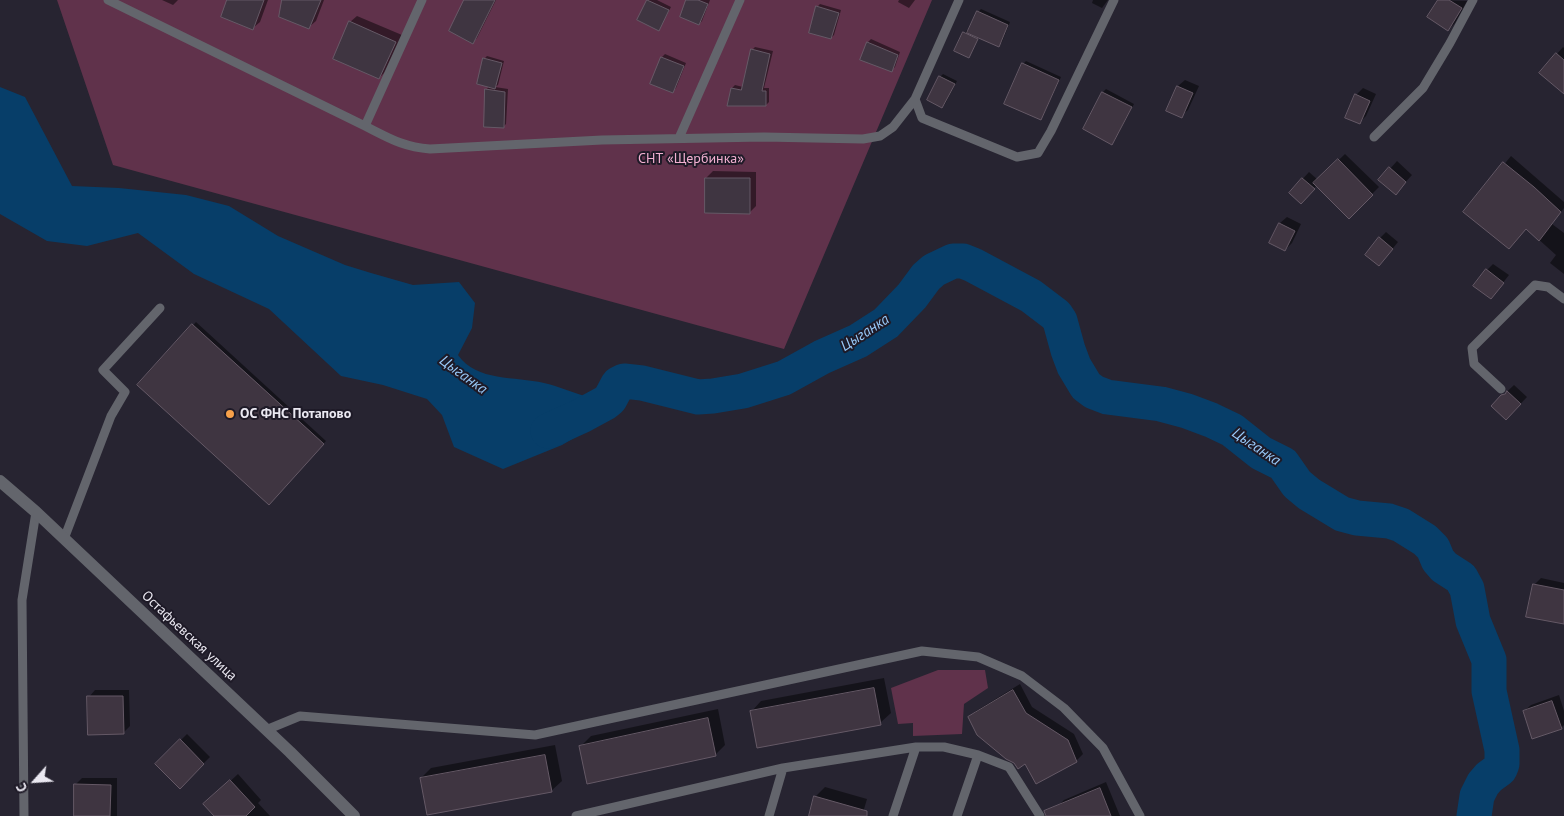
<!DOCTYPE html>
<html>
<head>
<meta charset="utf-8">
<style>
	body { margin:0 }
	#map { position:relative; width:1564px; height:816px; overflow:hidden; background:#272431; font-family:"PT Sans",sans-serif }
	canvas { display:block }
	.north { position:absolute; left:10px; top:756px; width:50px; height:50px; -webkit-text-stroke:4px #1e1a27; paint-order:stroke; rotate:244deg; font-size:14px; font-weight:700; line-height:20px; text-align:center; color:#eae8f1 }
	.north::after { content:''; display:block; margin:auto; width:18px; height:22px; background:#eae8f1; clip-path:polygon(50% 0,100% 100%,50% 72%,0 100%) }
</style>
</head>
<body>
<div id="map">
<canvas width="1564" height="816"></canvas>
<div class="north">С</div>
</div>
<script>
const c = document.querySelector('canvas').getContext('2d');
c.lineJoin = 'round';
function paint(path, color) { c.fillStyle = color; c.fill(path, 'evenodd'); }
function trace(path, color, width, dash) { c.strokeStyle = color; c.lineWidth = width; c.lineCap = dash ? 'butt' : 'round'; c.setLineDash(dash || []); c.stroke(path); }
function write(font, color, halo, rows, align = 'center') {
  c.font = font + ' "PT Sans",sans-serif'; c.lineWidth = 4; c.setLineDash([]); c.textBaseline = 'middle'; c.strokeStyle = halo; c.fillStyle = color; for (const [text, x, y, turn = 0] of rows) {
    c.save(); c.translate(x, y); c.rotate((+turn || 0) * Math.PI / 180); c.textAlign = isNaN(turn) ? turn : align; if (halo) c.strokeText(text, 0, 0); c.fillText(text, 0, 0); c.restore();
  }
}
paint(new Path2D(`
	M 57,0 L 932,0 L 784,349 L 113,165 Z
	M 938,670 L 985,670 L 988,688 L 964,704 L 962,734 L 913,736 L 913,723 L 898,724 L 891,688 Z`), '#60324b');
paint(new Path2D(`
	M 0,87 L 25,97 L 72,186 L 119,188 L 186,195 L 229,206 L 278,236 L 345,265 L 371,273 L 413,285 L 459,282 L 475,303 L 472,328 L 458,355 C 477,382 515,376 544,383 C 558,386 571,392 585,396 L 592,410 L 588,430 L 562,445 L 503,469 L 454,447 L 442,415 L 427,399 L 383,385 L 341,376 L 269,309 L 194,274 L 138,233 L 87,246 L 47,241 L 0,214 Z`), '#073e69');
paint(new Path2D(`
	M 162,0 L 178,0 L 173,5 Z
	M 229,0 L 268,0 L 260,22 L 253,28 Z
	M 288,0 L 324,0 L 316,21 L 309,27 Z
	M 480,0 L 496,0 L 477,38 L 473,42 Z
	M 648,0 L 657,0 L 671,7 L 661,26 L 658,29 L 639,20 Z
	M 688,0 L 710,0 L 702,21 L 699,24 Z
	M 899,0 L 915,0 L 909,8 L 898,2 Z
	M 1093,0 L 1108,0 L 1102,8 L 1092,3 Z
	M 1440,0 L 1467,1 L 1455,23 L 1448,30 Z
	M 820,4 L 841,10 L 834,35 L 831,38 L 817,7 Z
	M 981,9 L 1010,22 L 1002,42 L 999,45 L 979,37 L 971,54 L 968,57 L 965,33 L 967,30 L 970,31 L 978,12 Z
	M 357,16 L 402,35 L 386,71 L 379,78 L 350,22 Z
	M 871,39 L 900,52 L 895,67 L 892,70 L 862,59 L 868,42 Z
	M 755,47 L 773,51 L 764,88 L 769,88 L 769,102 L 766,105 L 732,88 L 735,85 L 743,87 L 752,50 Z
	M 1563,47 L 1564,48 L 1564,92 L 1557,54 Z
	M 665,54 L 686,63 L 676,88 L 673,91 L 662,57 Z
	M 487,56 L 504,61 L 498,85 L 495,87 L 508,89 L 506,124 L 503,127 L 485,126 L 487,89 L 489,86 L 484,59 Z
	M 1026,61 L 1061,77 L 1043,116 L 1040,119 L 1023,64 Z
	M 943,74 L 957,81 L 945,104 L 942,107 L 929,100 L 940,77 Z
	M 1185,80 L 1199,86 L 1188,110 L 1181,116 L 1167,110 L 1178,86 Z
	M 1363,88 L 1376,94 L 1366,116 L 1359,123 L 1356,95 Z
	M 1106,89 L 1134,104 L 1115,140 L 1112,143 L 1084,129 L 1103,92 Z
	M 1345,154 L 1379,187 L 1349,217 L 1317,185 L 1307,196 L 1290,193 L 1309,172 L 1318,180 Z
	M 1511,156 L 1564,202 L 1564,208 L 1552,224 L 1564,233 L 1564,274 L 1550,263 L 1556,255 L 1526,228 L 1465,212 Z
	M 1397,161 L 1412,175 L 1402,186 L 1380,180 Z
	M 713,171 L 756,172 L 756,206 L 749,213 L 706,178 Z
	M 1287,217 L 1301,224 L 1292,243 L 1285,250 L 1270,242 L 1280,223 Z
	M 1386,232 L 1398,242 L 1385,258 L 1380,238 Z
	M 1493,264 L 1509,275 L 1491,298 L 1487,270 Z
	M 196,322 L 326,441 L 269,503 L 139,384 Z
	M 1514,385 L 1527,397 L 1506,419 L 1492,406 Z
	M 1541,578 L 1564,583 L 1564,623 L 1534,585 Z
	M 884,678 L 891,713 L 880,723 L 751,712 L 761,701 Z
	M 1020,684 L 1032,707 L 1074,734 L 1083,754 L 1076,761 L 1015,762 L 969,718 L 976,711 Z
	M 95,690 L 129,690 L 130,726 L 123,733 L 89,697 Z
	M 1559,695 L 1564,711 L 1564,725 L 1561,728 L 1524,711 L 1531,705 Z
	M 718,709 L 725,745 L 715,755 L 581,746 L 591,736 Z
	M 187,734 L 210,757 L 180,787 L 157,764 Z
	M 555,745 L 562,781 L 551,791 L 421,778 L 431,768 Z
	M 238,774 L 261,800 L 258,803 L 270,816 L 216,816 L 212,798 Z
	M 82,778 L 117,778 L 117,816 L 75,816 L 75,785 Z
	M 1106,782 L 1120,816 L 1061,816 L 1057,807 L 1064,800 Z
	M 825,787 L 867,799 L 862,816 L 810,816 L 815,797 Z`), '#0007');
trace(new Path2D(`
	M 548,431 L 581,416 L 605,403 L 610,399 L 618,384 L 624,381 L 642,383 L 698,397 L 713,396 L 743,391 L 784,378 L 822,357 L 858,341 L 886,323 L 912,296 L 926,277 L 934,270 L 953,261 L 963,261 L 973,265 L 1031,296 L 1056,315 L 1060,321 L 1068,350 L 1074,366 L 1086,386 L 1094,392 L 1107,397 L 1161,404 L 1187,411 L 1211,420 L 1232,430 L 1261,453 L 1283,464 L 1297,484 L 1309,494 L 1342,514 L 1357,518 L 1389,521 L 1401,525 L 1425,540 L 1433,548 L 1438,560 L 1444,567 L 1461,578 L 1467,589 L 1473,621 L 1489,660 L 1489,691 L 1502,750 L 1502,764 L 1500,769 L 1489,777 L 1483,784 L 1477,796 L 1474,816`), '#073e69', 35);
const building = new Path2D(`
	M 227,0 L 264,0 L 253,30 L 221,17 Z
	M 282,0 L 321,0 L 309,29 L 279,17 Z
	M 464,0 L 495,0 L 473,44 L 449,31 Z
	M 647,0 L 669,10 L 659,31 L 637,20 Z
	M 686,0 L 698,0 L 708,4 L 699,25 L 680,17 Z
	M 1438,0 L 1449,0 L 1462,8 L 1448,31 L 1427,17 Z
	M 816,6 L 839,13 L 831,39 L 809,33 Z
	M 977,11 L 1008,25 L 999,47 L 967,33 Z
	M 349,21 L 396,42 L 379,79 L 333,59 Z
	M 963,32 L 978,39 L 969,58 L 954,51 Z
	M 867,42 L 898,55 L 892,72 L 860,60 Z
	M 751,49 L 770,54 L 762,91 L 766,91 L 766,106 L 727,106 L 731,88 L 741,90 Z
	M 1556,53 L 1564,60 L 1564,94 L 1539,73 Z
	M 661,57 L 684,66 L 673,93 L 650,84 Z
	M 483,58 L 502,63 L 495,89 L 477,84 Z
	M 1022,63 L 1059,80 L 1041,120 L 1004,104 Z
	M 939,76 L 955,84 L 942,108 L 927,100 Z
	M 1177,86 L 1193,93 L 1182,118 L 1166,111 Z
	M 485,89 L 505,92 L 504,128 L 484,127 Z
	M 1102,92 L 1132,107 L 1112,145 L 1083,129 Z
	M 1355,94 L 1370,101 L 1360,124 L 1345,118 Z
	M 1338,159 L 1373,195 L 1349,219 L 1313,183 Z
	M 1503,162 L 1534,187 L 1561,212 L 1539,241 L 1526,229 L 1509,249 L 1463,212 Z
	M 1389,167 L 1406,182 L 1396,195 L 1378,180 Z
	M 705,178 L 750,178 L 750,214 L 705,213 Z
	M 1302,178 L 1315,189 L 1301,204 L 1289,193 Z
	M 1279,223 L 1295,231 L 1285,251 L 1269,243 Z
	M 1379,237 L 1393,249 L 1379,266 L 1365,255 Z
	M 1486,269 L 1504,283 L 1491,299 L 1473,286 Z
	M 192,324 L 324,444 L 269,505 L 137,385 Z
	M 1507,391 L 1521,404 L 1506,420 L 1491,406 L 1501,395 L 1505,394 Z
	M 1533,584 L 1564,590 L 1564,624 L 1526,617 Z
	M 874,688 L 881,725 L 757,748 L 750,711 Z
	M 1013,690 L 1026,713 L 1068,740 L 1077,762 L 1036,784 L 1025,764 L 1018,769 L 1014,763 L 1006,759 L 977,735 L 968,717 Z
	M 87,696 L 123,696 L 124,734 L 88,735 Z
	M 1552,701 L 1562,729 L 1532,739 L 1523,711 Z
	M 708,718 L 716,756 L 587,784 L 579,746 Z
	M 180,739 L 204,764 L 180,789 L 155,764 Z
	M 545,755 L 552,792 L 427,815 L 420,778 Z
	M 230,780 L 255,807 L 246,816 L 214,816 L 203,804 Z
	M 74,784 L 111,785 L 110,816 L 74,816 Z
	M 1100,788 L 1111,816 L 1046,816 L 1044,811 Z
	M 814,796 L 867,811 L 867,816 L 809,816 Z`);
paint(building, '#3f3541');
trace(building, '#655966', 1);
trace(new Path2D(`
	M 108,0 L 365,126 C 389,138 403,147 430,149 L 602,140 L 764,137 L 863,139 L 880,136 L 893,127 L 915,99
	M 959,0 L 915,99 L 922,118 L 1017,157 L 1038,153 L 1051,131 L 1114,0
	M 365,126 L 422,0
	M 1374,137 L 1423,88 L 1450,43 L 1473,0
	M 679,138 L 740,0
	M 1501,389 L 1474,364 L 1472,348 L 1535,285 L 1548,287 L 1564,299
	M 64,539 L 111,416 L 125,392 L 103,370 L 160,308
	M 266,730 L 300,716 L 535,735 L 922,651 L 978,657 L 1022,676 L 1064,708 L 1103,748 L 1140,816
	M 24,816 L 22,600 L 36,512
	M 576,816 L 783,768 L 916,747 L 944,747 L 978,755 L 1009,767 L 1040,816
	M 769,816 L 783,768
	M 893,816 L 916,747
	M 957,816 L 978,755`), '#63656c', 9);
trace(new Path2D(`
	M 0,481 L 36,512 L 290,752 L 354,816`), '#63656c', 12);
for (const [x, y, r, color] of [
	[230,414,5,"#f8a14a"]
]) { const dot = new Path2D(); dot.arc(x, y, r, 0, 2 * Math.PI); c.fillStyle = color; c.fill(dot); trace(dot, '#1e1a27', 2); }
write('14px', '#f3b1d2', '#1e1a27', [
	["СНТ «Щербинка»",691,159]
]);
write('bold 14px', '#eae8f1', '#1e1a27', [
	["ОС ФНС Потапово",240,414]
], 'left');
write('14px', '#eae8f1', '#1e1a27', [
	["Остафьевская улица",189,636,43]
]);
write('italic 15px', '#98cafa', '#1e1a27', [
	["Цыганка",865,333,-33],
	["Цыганка",463,375,36],
	["Цыганка",1256,447,34]
]);
</script>
</body>
</html>
